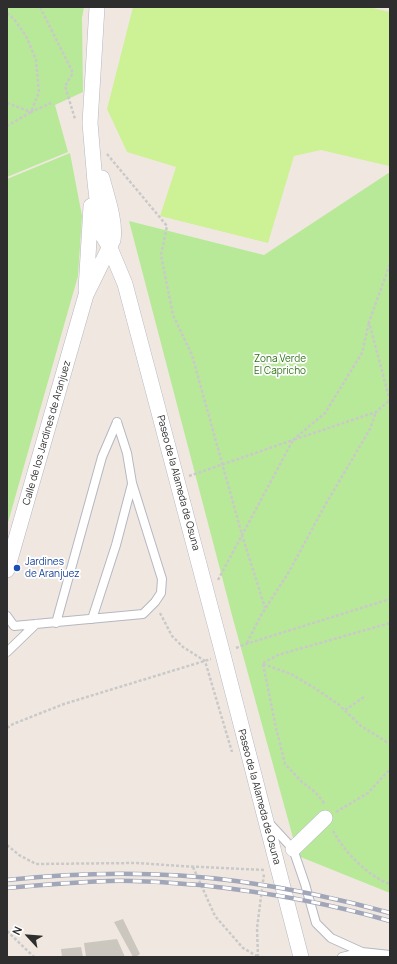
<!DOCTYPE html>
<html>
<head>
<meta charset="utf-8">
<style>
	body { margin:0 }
	#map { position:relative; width:397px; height:964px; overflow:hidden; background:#f0e8e0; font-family:Manrope,sans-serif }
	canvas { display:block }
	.frame { position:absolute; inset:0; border:8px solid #2e2e2e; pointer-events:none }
	.north { position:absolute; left:8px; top:916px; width:40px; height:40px; -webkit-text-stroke:3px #fff; paint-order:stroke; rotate:296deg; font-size:11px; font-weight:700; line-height:16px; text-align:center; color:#2e2e2e }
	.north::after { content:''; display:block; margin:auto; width:14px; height:18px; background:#2e2e2e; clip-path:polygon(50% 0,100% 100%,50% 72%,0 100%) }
</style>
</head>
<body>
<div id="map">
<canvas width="397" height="964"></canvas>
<div class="frame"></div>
<div class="north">N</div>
</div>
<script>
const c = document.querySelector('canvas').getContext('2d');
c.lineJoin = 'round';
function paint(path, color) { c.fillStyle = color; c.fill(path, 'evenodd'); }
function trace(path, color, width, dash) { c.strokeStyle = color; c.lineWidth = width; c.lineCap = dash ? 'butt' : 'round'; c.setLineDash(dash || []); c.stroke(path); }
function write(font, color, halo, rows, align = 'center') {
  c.font = font + ' Manrope,sans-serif'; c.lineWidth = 3.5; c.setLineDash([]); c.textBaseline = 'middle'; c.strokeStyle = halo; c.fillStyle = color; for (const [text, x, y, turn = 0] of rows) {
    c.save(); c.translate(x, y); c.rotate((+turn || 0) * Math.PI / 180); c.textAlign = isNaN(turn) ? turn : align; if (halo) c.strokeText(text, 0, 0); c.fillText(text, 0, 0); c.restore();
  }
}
paint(new Path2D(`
	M 7,7 L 84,7 L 82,18 L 83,92 L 55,105 L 68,152 L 7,177 Z
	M 70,153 L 82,216 L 78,276 L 7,526 L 7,179 Z
	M 390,172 L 390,893 L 298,856 L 233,619 L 129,221 L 264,255 Z`), '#b8e999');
paint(new Path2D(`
	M 133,7 L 369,7 L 390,12 L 390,163 L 389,166 L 321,150 L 294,156 L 268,243 L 160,216 L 176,167 L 127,152 L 107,109 Z`), '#cdf195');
paint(new Path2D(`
	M 123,919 L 140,954 L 136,957 L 133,957 L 114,922 Z
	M 117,939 L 125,957 L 86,957 L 84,943 Z
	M 81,947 L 83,957 L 62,957 L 61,949 Z`), '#cbc6be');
const lane = new Path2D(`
	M 7,616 L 14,626 L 143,614 L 155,602 L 161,593 L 162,579 L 132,483 L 127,453 L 117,422
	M 92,619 L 116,545 L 132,484
	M 56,623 L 102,457 L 117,422
	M 7,652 L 36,624
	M 269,823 L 293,849 L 305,884 L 316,923 L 331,938 L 362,952 L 390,955
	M 342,957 L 362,952`);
const street = new Path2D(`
	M 97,7 L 90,123 L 95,182 L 101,233 L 110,248 L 125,284 L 221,647 L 301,957
	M 86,290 L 91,206
	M 7,570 L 86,295 L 113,240 C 116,222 107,197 102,178
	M 293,849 L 325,818`);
trace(lane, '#b4b7c2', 10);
trace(street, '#b4b7c2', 16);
trace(new Path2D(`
	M 40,7 L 73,73 L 65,86 L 75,119
	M 7,13 L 14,19 L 26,36 L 36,60 L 39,92 L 31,112 L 7,126
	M 7,103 L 31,112 L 51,103
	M 107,154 L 167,226 L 161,255 L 173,315 L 192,355 L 242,535 L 265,608
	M 390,401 L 369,322 L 390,264
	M 189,476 L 293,440 L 325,413 L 362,353 L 369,322
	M 218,580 L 293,440 L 376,412 L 390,400
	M 160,613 L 172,636 L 183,647 L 205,661 L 232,752
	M 247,643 L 260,617 L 290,570 L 324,507 L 370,429 L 376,412
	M 236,648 L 246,644 L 390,599
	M 263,663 L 278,655 L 390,623
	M 263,664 L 276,728 L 285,764 L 302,782 L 315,792 L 325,804
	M 263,664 L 291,674 L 316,689 L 338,704 L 361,726 L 390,744
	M 345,710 L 364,697
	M 7,728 L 13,724 L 64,704 L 211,659
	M 336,812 L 368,793 L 390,769
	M 333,831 C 344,851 367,876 390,884
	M 7,845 L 19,855 L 36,864 L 137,863 L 181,866 L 264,870
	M 193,867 L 215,916 L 243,948 L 257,956
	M 7,931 L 34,957
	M 258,957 L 257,928 L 264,874`), '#c9c9c9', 2.5, [3, 2]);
trace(lane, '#fff', 8);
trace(street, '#fff', 15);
const rail = new Path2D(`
	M 7,880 C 83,872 160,871 236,881 C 288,888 340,899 390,913
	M 7,888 C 41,885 75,882 110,881 C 140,880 170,883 200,885 C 265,892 328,903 390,921`);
trace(rail, '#a1a6b9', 4.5);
trace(rail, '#fff', 3, [9]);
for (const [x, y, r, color] of [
	[17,568,4,"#1a4fb4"]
]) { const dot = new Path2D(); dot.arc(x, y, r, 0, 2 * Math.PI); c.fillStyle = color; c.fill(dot); trace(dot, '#fff', 1.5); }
write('10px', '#2d7216', '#fff', [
	["Zona Verde",280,359],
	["El Capricho",280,371]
]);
write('10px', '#2e2e2e', '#fff', [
	["Calle de los Jardines de Aranjuez",47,433,-74],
	["Paseo de la Alameda de Osuna",178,483,75],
	["Paseo de la Alameda de Osuna",259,797,75]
]);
write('10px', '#164399', '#fff', [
	["Jardines",25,562],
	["de Aranjuez",25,574]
], 'left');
</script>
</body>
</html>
